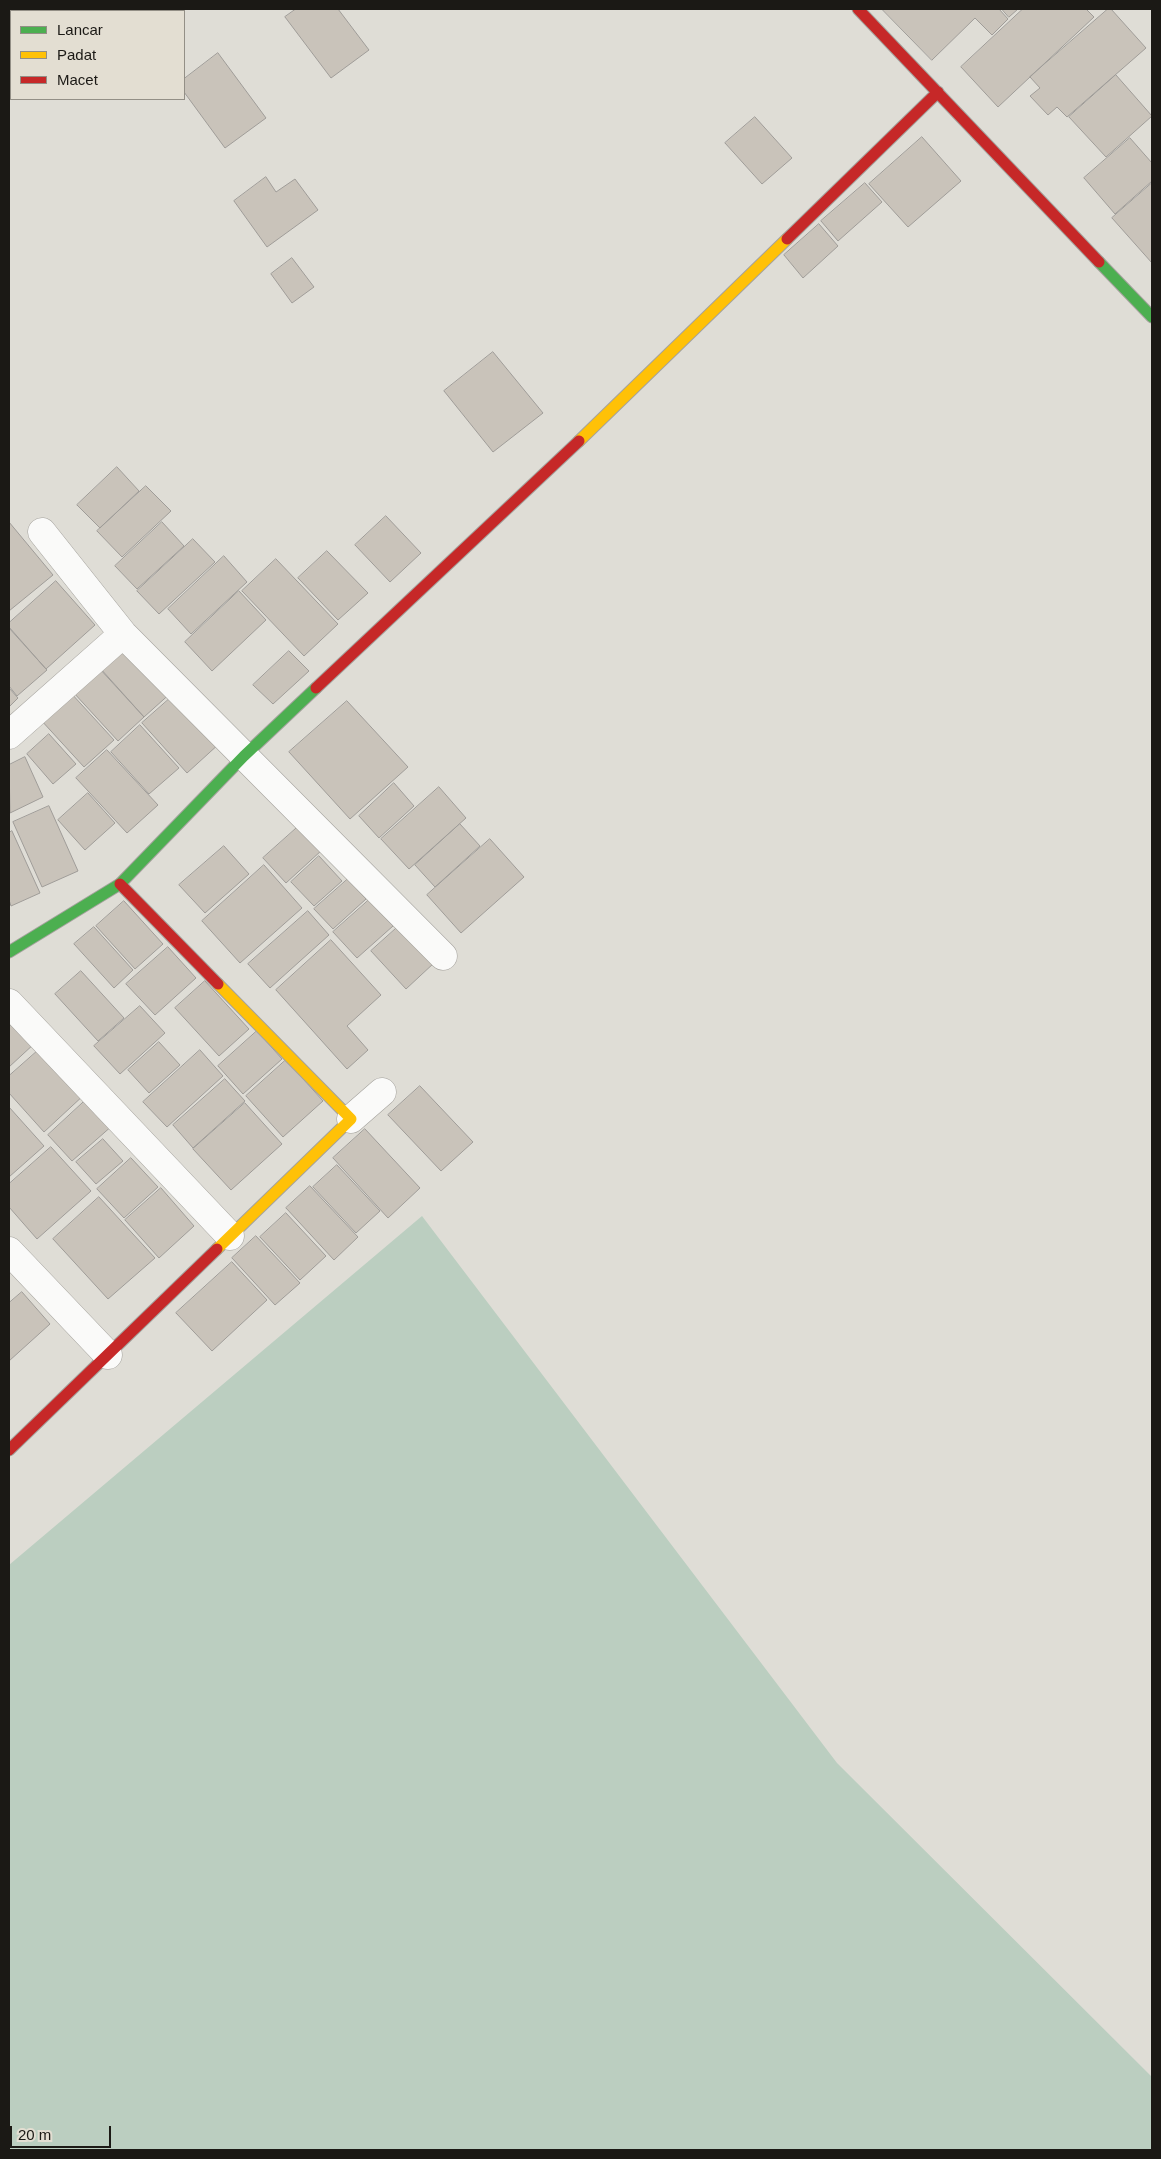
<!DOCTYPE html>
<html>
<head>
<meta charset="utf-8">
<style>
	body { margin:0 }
	#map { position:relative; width:1161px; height:2159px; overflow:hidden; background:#dfddd6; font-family:Arial,sans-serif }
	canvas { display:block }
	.frame { position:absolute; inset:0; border:10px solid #1b1915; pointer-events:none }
	.legend { position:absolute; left:10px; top:10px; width:175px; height:90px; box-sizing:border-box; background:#e3ded2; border:1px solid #938f86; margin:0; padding:6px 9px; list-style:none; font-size:15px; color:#1b1915 }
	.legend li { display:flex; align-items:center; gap:10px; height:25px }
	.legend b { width:25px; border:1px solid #938f86 }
	.scale { position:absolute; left:10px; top:2126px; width:101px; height:22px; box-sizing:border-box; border:2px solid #1b1915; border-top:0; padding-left:6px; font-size:15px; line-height:18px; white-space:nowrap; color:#1b1915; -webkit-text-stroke:4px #e3ded2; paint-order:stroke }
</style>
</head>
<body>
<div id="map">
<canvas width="1161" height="2159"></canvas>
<div class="frame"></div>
<ul class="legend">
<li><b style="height:6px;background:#4caf50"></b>Lancar</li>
<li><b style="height:6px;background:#ffc107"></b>Padat</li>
<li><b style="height:6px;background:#c62828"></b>Macet</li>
</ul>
<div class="scale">20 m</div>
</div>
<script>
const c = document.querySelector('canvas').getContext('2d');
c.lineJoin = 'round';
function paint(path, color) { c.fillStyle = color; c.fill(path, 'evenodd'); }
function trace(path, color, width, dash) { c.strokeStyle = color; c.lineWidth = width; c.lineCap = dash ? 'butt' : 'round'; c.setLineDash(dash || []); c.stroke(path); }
paint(new Path2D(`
	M 422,1216 L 837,1763 L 1152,2077 L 1152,2150 L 9,2150 L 9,1565 Z`), '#bbcec0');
const building = new Path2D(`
	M 296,9 L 338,9 L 369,50 L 331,78 L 285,17 Z
	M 882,9 L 999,9 L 1008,19 L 992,35 L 975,18 L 932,60 Z
	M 1002,9 L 1018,9 L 1009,17 Z
	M 1023,9 L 1086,9 L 1094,17 L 998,107 L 961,67 Z
	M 1108,9 L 1111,9 L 1146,48 L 1067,117 L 1057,107 L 1048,115 L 1030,96 L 1040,88 L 1030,77 Z
	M 218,53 L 266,118 L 225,148 L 184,92 L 184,79 Z
	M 1116,75 L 1152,116 L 1106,157 L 1069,117 Z
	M 755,117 L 792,158 L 762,184 L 725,143 Z
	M 922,137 L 961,181 L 908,227 L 869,184 Z
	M 1130,138 L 1152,163 L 1152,181 L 1115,214 L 1084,178 Z
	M 266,177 L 276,192 L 295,179 L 318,210 L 267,247 L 234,201 Z
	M 865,183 L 882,202 L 838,241 L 821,221 Z
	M 1152,183 L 1152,263 L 1112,218 Z
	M 819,224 L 838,246 L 803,278 L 784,255 Z
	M 292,258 L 314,287 L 292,303 L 271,274 Z
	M 493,352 L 543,413 L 493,452 L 444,391 Z
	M 117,467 L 139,491 L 100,528 L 77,505 Z
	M 146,486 L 171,511 L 122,557 L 97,531 Z
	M 386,516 L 421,553 L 390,582 L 355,545 Z
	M 9,522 L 53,575 L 9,611 Z
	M 162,522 L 184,546 L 137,589 L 115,566 Z
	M 193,539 L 215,562 L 159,614 L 137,591 Z
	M 327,551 L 368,593 L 338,620 L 298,578 Z
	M 224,556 L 247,582 L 191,634 L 168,609 Z
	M 276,559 L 338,624 L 304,656 L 242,591 Z
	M 56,581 L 95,625 L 46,669 L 9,627 L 9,623 Z
	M 239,591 L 266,620 L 212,671 L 185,642 Z
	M 9,628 L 47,670 L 17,696 L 9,686 Z
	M 128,643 L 173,691 L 144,717 L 100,668 Z
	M 289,651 L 309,671 L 273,704 L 253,685 Z
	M 99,668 L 144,717 L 118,741 L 73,692 Z
	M 9,688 L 18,698 L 9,707 Z
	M 70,692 L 114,740 L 84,767 L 40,719 Z
	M 175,694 L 220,743 L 187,773 L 142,723 Z
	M 347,701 L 408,767 L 350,819 L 289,752 Z
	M 140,725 L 179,768 L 149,794 L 111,752 Z
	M 49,734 L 76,764 L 53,784 L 27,754 Z
	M 107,750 L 158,805 L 127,833 L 76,778 Z
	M 25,757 L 43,797 L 10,813 L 9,765 Z
	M 394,783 L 414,806 L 379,838 L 359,816 Z
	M 439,787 L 466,818 L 409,869 L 381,839 Z
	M 88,793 L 115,823 L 85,850 L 58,820 Z
	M 49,806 L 78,871 L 42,887 L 13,822 Z
	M 460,824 L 480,846 L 435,887 L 415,865 Z
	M 300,825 L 322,850 L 286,883 L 263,858 Z
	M 12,831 L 40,893 L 11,906 L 9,900 L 9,833 Z
	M 490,839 L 524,877 L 461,933 L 427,895 Z
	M 224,846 L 249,874 L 205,913 L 179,885 Z
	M 319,856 L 342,881 L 314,906 L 291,882 Z
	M 264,865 L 302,908 L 240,963 L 202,921 Z
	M 348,879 L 366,899 L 333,929 L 314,909 Z
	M 369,900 L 393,926 L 357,958 L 333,932 Z
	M 124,901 L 163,944 L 135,969 L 96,926 Z
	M 308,911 L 329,935 L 270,988 L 248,964 Z
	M 400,925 L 434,963 L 406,989 L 371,951 Z
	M 94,927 L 133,970 L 114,988 L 74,944 Z
	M 331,940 L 381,995 L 347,1026 L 368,1050 L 347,1069 L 276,990 Z
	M 168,947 L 196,978 L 155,1015 L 126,984 Z
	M 81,971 L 124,1018 L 98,1041 L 55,994 Z
	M 205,981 L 249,1029 L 219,1056 L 175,1008 Z
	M 140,1006 L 165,1033 L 120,1074 L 94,1046 Z
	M 15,1021 L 35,1043 L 9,1067 L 9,1027 Z
	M 257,1031 L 282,1059 L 243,1094 L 218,1066 Z
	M 159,1042 L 180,1065 L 149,1093 L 128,1070 Z
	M 42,1047 L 85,1094 L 44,1132 L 9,1093 L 9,1076 Z
	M 200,1050 L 223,1076 L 167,1127 L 143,1102 Z
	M 286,1060 L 323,1101 L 283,1137 L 246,1096 Z
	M 225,1079 L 245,1101 L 193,1148 L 173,1125 Z
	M 420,1086 L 473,1142 L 441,1171 L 388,1115 Z
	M 88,1098 L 113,1125 L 72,1161 L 48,1135 Z
	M 245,1103 L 282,1144 L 231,1190 L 193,1149 Z
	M 9,1107 L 44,1146 L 9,1177 Z
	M 365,1129 L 420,1188 L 388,1218 L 333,1158 Z
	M 103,1139 L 123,1161 L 96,1184 L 76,1162 Z
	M 51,1147 L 91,1191 L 37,1239 L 9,1207 L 9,1184 Z
	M 131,1158 L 158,1187 L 124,1218 L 97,1189 Z
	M 337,1165 L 380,1211 L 356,1233 L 313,1187 Z
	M 310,1186 L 358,1237 L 334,1260 L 286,1208 Z
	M 161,1188 L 194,1226 L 159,1258 L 125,1220 Z
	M 99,1197 L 155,1258 L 108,1299 L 53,1239 Z
	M 286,1213 L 326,1256 L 300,1280 L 260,1237 Z
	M 256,1236 L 300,1283 L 275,1305 L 232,1258 Z
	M 232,1262 L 267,1300 L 212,1351 L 176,1313 Z
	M 22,1292 L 50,1324 L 9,1361 L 9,1303 Z`);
paint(building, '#c9c3ba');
trace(building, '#9f9c98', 1);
const street = new Path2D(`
	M 42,532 L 123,634 L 443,956
	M 9,735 L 123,634
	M 9,1003 L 230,1236
	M 351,1119 L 382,1092
	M 9,1251 L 108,1355`);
const fast = new Path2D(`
	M 1099,262 L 1152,317
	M 9,952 L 120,884 L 244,756 L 316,688`);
const slow = new Path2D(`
	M 579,441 L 787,239
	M 217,1249 L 351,1119 L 218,984`);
const jam = new Path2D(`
	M 858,9 L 1099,262
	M 787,239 L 938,92
	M 316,688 L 579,441
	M 120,884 L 218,984
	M 9,1450 L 217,1249`);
trace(street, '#a4a29d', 29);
trace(fast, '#a4a29d', 13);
trace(slow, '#a4a29d', 13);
trace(jam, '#a4a29d', 13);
trace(street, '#fafaf9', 28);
trace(fast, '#4caf50', 11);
trace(slow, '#ffc107', 11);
trace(jam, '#c62828', 11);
</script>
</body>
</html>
